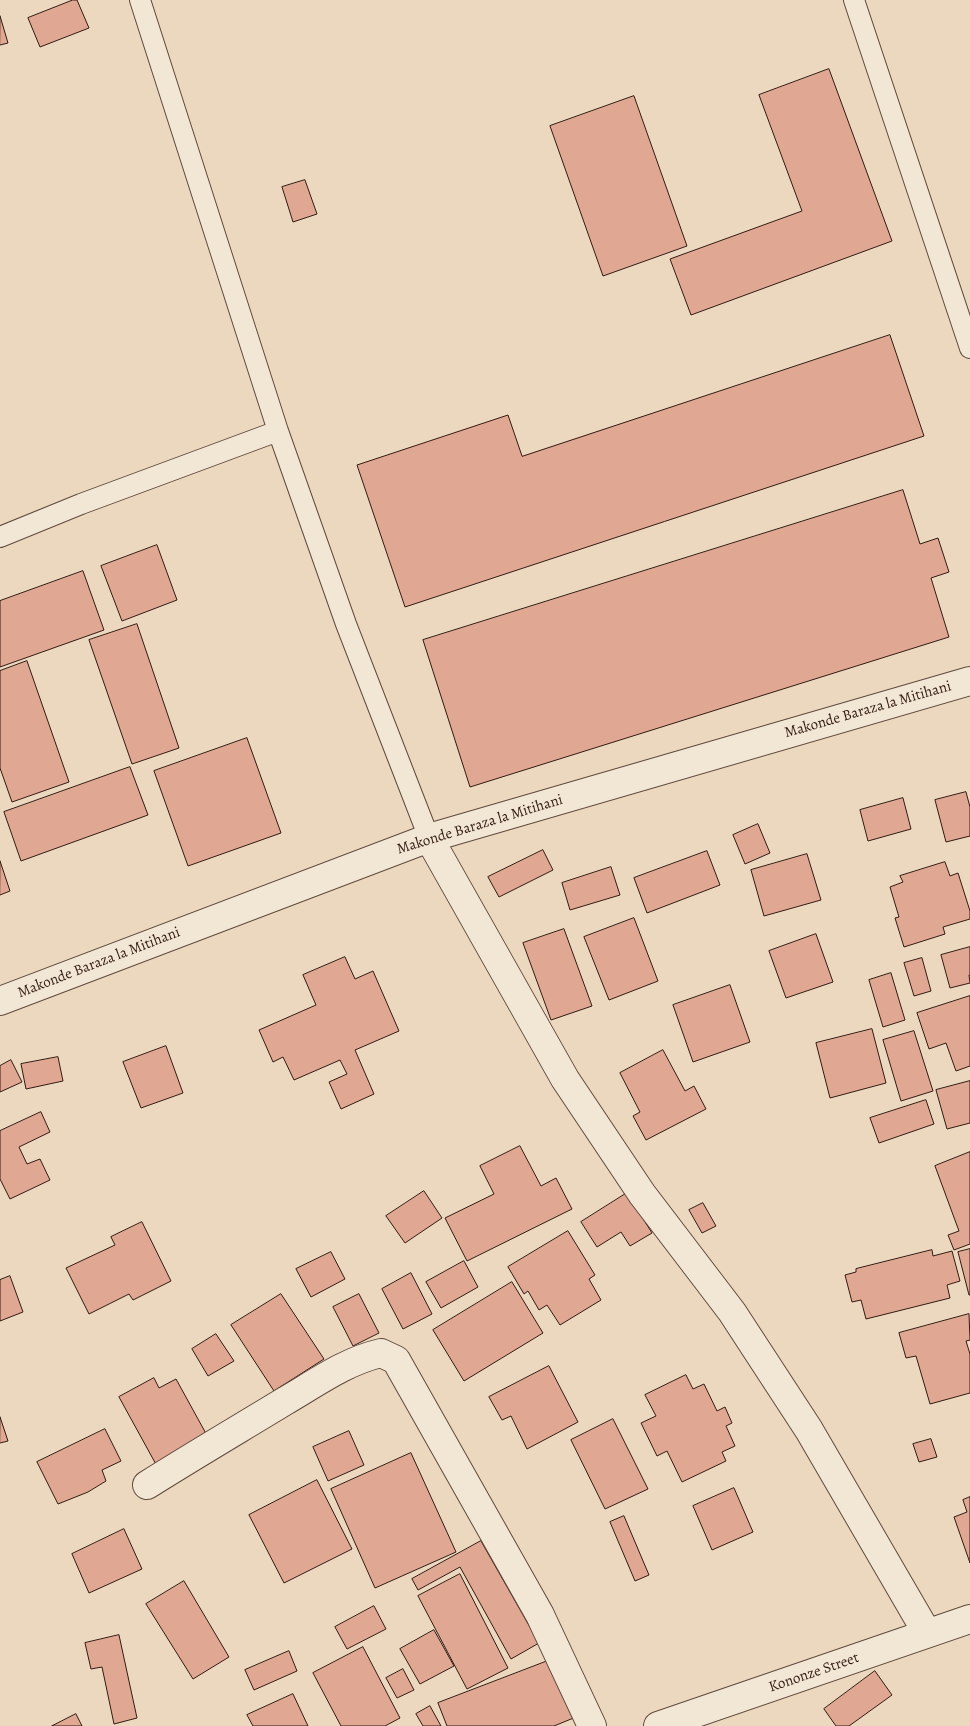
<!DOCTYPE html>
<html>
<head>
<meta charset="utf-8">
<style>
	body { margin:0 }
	canvas { display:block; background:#ebd8be }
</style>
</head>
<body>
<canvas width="970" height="1726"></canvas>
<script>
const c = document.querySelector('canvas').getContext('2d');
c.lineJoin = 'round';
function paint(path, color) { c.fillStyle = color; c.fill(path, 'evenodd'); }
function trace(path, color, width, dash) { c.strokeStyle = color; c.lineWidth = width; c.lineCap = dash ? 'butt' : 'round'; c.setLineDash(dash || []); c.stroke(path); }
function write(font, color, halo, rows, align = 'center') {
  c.font = font + ' Alegreya,serif'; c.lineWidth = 4.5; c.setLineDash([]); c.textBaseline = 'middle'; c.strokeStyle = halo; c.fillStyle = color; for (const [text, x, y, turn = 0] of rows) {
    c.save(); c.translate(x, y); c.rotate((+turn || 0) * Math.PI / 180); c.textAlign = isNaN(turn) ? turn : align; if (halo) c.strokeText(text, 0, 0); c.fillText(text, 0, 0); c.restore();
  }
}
const building = new Path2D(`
	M 73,0 L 77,0 L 89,28 L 40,47 L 28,18 Z
	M 0,16 L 8,43 L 0,45 Z
	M 829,69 L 892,241 L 691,315 L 670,259 L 802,211 L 759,95 Z
	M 634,96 L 687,246 L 603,276 L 550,126 Z
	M 305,180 L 317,214 L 293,222 L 282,187 Z
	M 890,335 L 924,436 L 405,607 L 357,465 L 508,415 L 522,456 Z
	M 903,490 L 920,544 L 938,538 L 949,572 L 931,578 L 949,637 L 470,787 L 423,640 Z
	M 157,545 L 177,600 L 122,621 L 101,566 Z
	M 83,571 L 104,630 L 0,667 L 0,601 Z
	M 137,624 L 179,748 L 132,764 L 89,640 Z
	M 27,661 L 69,782 L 12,802 L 0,768 L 0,671 Z
	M 247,738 L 281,833 L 188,866 L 154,771 Z
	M 130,767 L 148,815 L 21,861 L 4,812 Z
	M 966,792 L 970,807 L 970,836 L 946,842 L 935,800 Z
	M 903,798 L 911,829 L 868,841 L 860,810 Z
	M 758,824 L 770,853 L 745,864 L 733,835 Z
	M 543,850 L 553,870 L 499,897 L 488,877 Z
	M 707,851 L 720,885 L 647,913 L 634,878 Z
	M 807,854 L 821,900 L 764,916 L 751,870 Z
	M 0,861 L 10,891 L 0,895 Z
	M 945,862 L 950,876 L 958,873 L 970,911 L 970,919 L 943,927 L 945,934 L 904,947 L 895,918 L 899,917 L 890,887 L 903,882 L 900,876 Z
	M 611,867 L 620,895 L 570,910 L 562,883 Z
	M 634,918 L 658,981 L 609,1000 L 584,937 Z
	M 564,929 L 592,1006 L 551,1020 L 523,943 Z
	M 816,934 L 833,982 L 786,998 L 769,951 Z
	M 970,947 L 970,975 L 969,975 L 970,983 L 950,988 L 941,955 Z
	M 345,957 L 355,979 L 373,971 L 399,1031 L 355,1050 L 374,1094 L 341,1109 L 329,1082 L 347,1074 L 340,1060 L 294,1080 L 283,1057 L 273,1062 L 259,1030 L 316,1005 L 303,975 Z
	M 922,958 L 931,991 L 914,996 L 904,963 Z
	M 891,973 L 905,1020 L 883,1027 L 869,980 Z
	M 730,985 L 750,1042 L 693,1062 L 673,1005 Z
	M 970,996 L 970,1066 L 956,1071 L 946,1043 L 929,1049 L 917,1013 Z
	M 872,1029 L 886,1083 L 830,1098 L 816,1043 Z
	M 914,1031 L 933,1091 L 901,1101 L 883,1040 Z
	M 166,1046 L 183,1093 L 141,1108 L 123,1062 Z
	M 663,1050 L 685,1091 L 694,1086 L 706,1109 L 646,1140 L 633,1116 L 640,1112 L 620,1073 Z
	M 58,1057 L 63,1081 L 26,1089 L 21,1064 Z
	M 11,1060 L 22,1082 L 0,1092 L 0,1066 Z
	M 970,1081 L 970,1123 L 947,1129 L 936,1090 Z
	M 926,1100 L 934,1124 L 879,1143 L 870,1118 Z
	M 41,1112 L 50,1132 L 19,1147 L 27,1164 L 40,1159 L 50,1180 L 10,1199 L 0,1179 L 0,1131 Z
	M 520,1146 L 541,1186 L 556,1178 L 572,1209 L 467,1261 L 445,1218 L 494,1194 L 480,1166 Z
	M 970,1152 L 970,1244 L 954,1250 L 948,1235 L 959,1231 L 935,1166 Z
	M 424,1191 L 442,1218 L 405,1243 L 386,1216 Z
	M 627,1193 L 652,1233 L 630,1246 L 621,1232 L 597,1247 L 581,1222 Z
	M 703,1203 L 716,1226 L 702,1233 L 689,1210 Z
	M 142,1222 L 171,1281 L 133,1300 L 129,1294 L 89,1314 L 66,1268 L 115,1245 L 111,1237 Z
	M 568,1231 L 595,1275 L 589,1279 L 601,1300 L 560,1325 L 547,1305 L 539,1310 L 528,1291 L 524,1294 L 508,1267 Z
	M 970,1249 L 970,1295 L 969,1295 L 958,1252 Z
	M 932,1250 L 933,1256 L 952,1251 L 960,1281 L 947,1285 L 950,1298 L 866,1319 L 861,1300 L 852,1302 L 845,1275 L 856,1272 L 856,1269 Z
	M 331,1252 L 345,1279 L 311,1297 L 296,1269 Z
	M 464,1261 L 478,1287 L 441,1308 L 426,1282 Z
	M 411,1273 L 432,1314 L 403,1329 L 382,1289 Z
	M 10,1276 L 23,1312 L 0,1321 L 0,1280 Z
	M 512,1282 L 543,1333 L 464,1381 L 433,1330 Z
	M 281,1294 L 324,1359 L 274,1391 L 231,1325 Z
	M 359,1294 L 379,1333 L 353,1346 L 333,1307 Z
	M 969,1314 L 970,1340 L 966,1341 L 970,1354 L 970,1393 L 930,1404 L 916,1356 L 906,1358 L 899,1333 Z
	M 216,1334 L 234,1361 L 208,1376 L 192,1349 Z
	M 549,1366 L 578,1422 L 527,1449 L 511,1416 L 502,1420 L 489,1397 Z
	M 686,1375 L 693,1389 L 704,1384 L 717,1411 L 725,1407 L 732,1423 L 726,1426 L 735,1446 L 722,1452 L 726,1461 L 682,1482 L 667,1451 L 657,1456 L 641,1423 L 656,1416 L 645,1395 Z
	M 154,1378 L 159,1388 L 176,1379 L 209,1439 L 158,1468 L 119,1397 Z
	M 0,1417 L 8,1441 L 0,1443 Z
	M 613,1419 L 648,1489 L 605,1509 L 571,1440 Z
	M 105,1429 L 121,1461 L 102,1470 L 106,1481 L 88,1492 L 58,1504 L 37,1462 Z
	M 349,1431 L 364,1465 L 328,1481 L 313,1447 Z
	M 931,1439 L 937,1457 L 919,1462 L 913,1444 Z
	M 411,1453 L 456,1552 L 375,1588 L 331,1489 Z
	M 317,1480 L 352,1549 L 284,1583 L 249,1515 Z
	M 734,1488 L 753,1532 L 712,1550 L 693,1506 Z
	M 970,1497 L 970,1563 L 954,1517 L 967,1512 L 963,1500 Z
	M 624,1516 L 649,1575 L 635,1581 L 610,1522 Z
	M 124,1529 L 142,1569 L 89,1593 L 72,1554 Z
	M 481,1541 L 539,1643 L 511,1659 L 460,1567 L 418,1590 L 412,1579 Z
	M 460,1574 L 508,1668 L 467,1689 L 418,1596 Z
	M 184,1581 L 229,1657 L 193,1679 L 146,1604 Z
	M 374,1606 L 386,1629 L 347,1649 L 335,1627 Z
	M 434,1630 L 454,1666 L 420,1684 L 400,1649 Z
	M 119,1635 L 137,1718 L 114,1724 L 102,1667 L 91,1669 L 85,1643 Z
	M 363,1647 L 400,1718 L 385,1726 L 341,1726 L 313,1673 Z
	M 289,1651 L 297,1671 L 254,1690 L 245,1670 Z
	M 553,1659 L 576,1717 L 554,1726 L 447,1726 L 438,1703 Z
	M 403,1669 L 414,1690 L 397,1698 L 386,1678 Z
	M 875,1671 L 892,1695 L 849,1726 L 836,1726 L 824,1709 Z
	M 293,1694 L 308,1726 L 253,1726 L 247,1715 Z
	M 430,1706 L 441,1726 L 423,1726 L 416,1714 Z
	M 76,1714 L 82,1726 L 52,1726 Z`);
paint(building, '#e0a792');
trace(building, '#321b12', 1);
const service = new Path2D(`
	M 140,0 L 278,431 L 346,624 L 429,838
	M 854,0 L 970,348
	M 0,537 L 81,504 L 278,431`);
const minor = new Path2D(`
	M 429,838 L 565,1079 L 642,1194 L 732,1312 L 809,1430 L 927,1633
	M 0,1001 L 429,838 L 970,681
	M 147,1485 C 193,1456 239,1429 285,1401 C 316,1383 346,1361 381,1353 L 396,1360 L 540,1615 L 592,1726
	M 658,1726 L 970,1619`);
trace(service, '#604a3d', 22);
trace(minor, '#604a3d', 30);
trace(service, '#f2e6d5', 20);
trace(minor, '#f2e6d5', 28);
write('15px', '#321b12', '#f2e6d5', [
	["Makonde Baraza la Mitihani",868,710,-16],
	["Makonde Baraza la Mitihani",480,825,-17],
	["Makonde Baraza la Mitihani",99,963,-21],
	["Kononze Street",814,1673,-19]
]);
</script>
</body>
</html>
